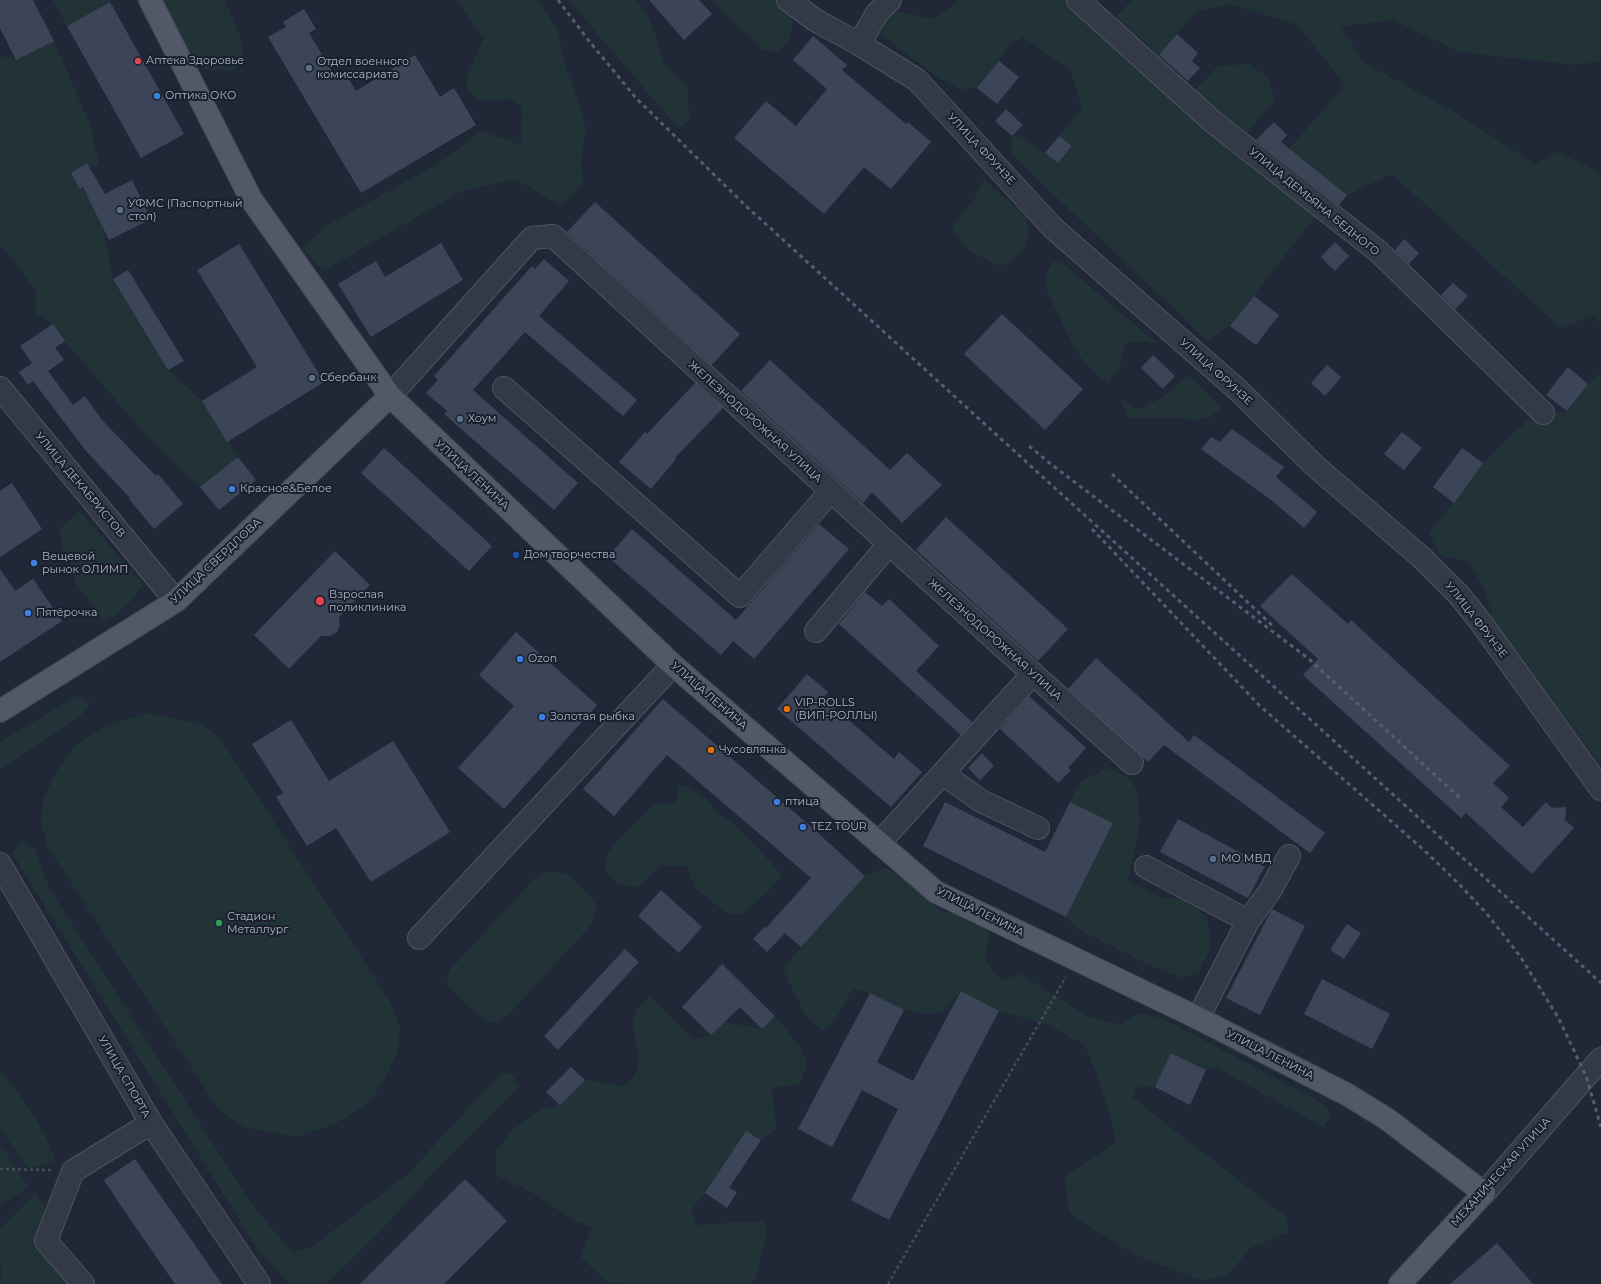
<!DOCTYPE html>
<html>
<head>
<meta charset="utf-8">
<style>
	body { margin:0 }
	canvas { display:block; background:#202737 }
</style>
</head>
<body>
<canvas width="1601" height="1284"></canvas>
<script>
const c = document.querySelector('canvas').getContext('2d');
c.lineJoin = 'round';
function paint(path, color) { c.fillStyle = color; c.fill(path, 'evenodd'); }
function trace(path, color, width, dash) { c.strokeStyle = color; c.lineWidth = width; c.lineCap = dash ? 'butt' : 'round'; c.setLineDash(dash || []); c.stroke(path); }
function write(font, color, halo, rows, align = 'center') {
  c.font = font + ' Montserrat,sans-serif'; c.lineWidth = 4; c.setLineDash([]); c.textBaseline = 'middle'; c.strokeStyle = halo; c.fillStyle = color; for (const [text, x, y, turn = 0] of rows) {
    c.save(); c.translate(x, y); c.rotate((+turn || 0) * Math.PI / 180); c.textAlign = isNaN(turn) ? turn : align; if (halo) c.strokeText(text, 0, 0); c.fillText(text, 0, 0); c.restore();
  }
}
paint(new Path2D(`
	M 53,0 L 110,0 L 110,2 L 67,26 Z
	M 162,0 L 225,0 C 230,17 244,38 243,55 C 243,60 236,67 234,71 L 205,69 L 188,48 Z
	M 456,0 L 539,0 L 559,34 L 564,63 L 581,109 L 586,129 L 581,159 L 583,184 L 561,206 L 516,179 L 462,191 L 323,271 L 303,248 L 328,225 L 441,162 L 481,131 L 521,145 L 522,108 L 511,99 L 481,101 L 468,92 L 466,80 L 484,38 Z
	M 569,0 L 636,0 L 646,12 L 657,39 L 663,63 L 688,88 L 689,121 L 678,128 Z
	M 712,0 L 774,0 L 793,21 L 789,40 L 778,52 L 763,50 Z
	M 957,0 L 1068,0 L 1316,215 L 1230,326 L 1207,340 L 1012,155 L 1012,136 L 1022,137 L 1058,163 L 1072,146 L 1059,136 L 1082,108 L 1071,71 L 1023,37 L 1009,44 L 999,61 L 977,88 L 961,89 L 942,80 L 883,36 L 882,22 L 895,11 L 931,19 L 951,7 Z
	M 1132,0 L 1601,0 L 1601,61 L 1575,65 L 1460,52 L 1393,20 L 1341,26 L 1364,63 L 1451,110 L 1535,164 L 1557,152 L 1601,173 L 1601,326 L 1594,315 L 1561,328 L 1392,174 L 1347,195 L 1289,149 L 1345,85 L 1298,25 L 1230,4 L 1196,12 L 1159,55 L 1116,17 Z
	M 54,41 L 89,122 L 99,164 L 71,173 L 100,214 L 113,279 L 168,370 L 202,401 L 238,457 L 200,487 L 144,433 L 65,341 L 53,324 L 35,312 L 37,292 L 4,248 L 0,248 L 0,56 L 16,60 Z
	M 1249,64 L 1267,77 L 1275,99 L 1247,133 L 1195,91 L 1218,66 Z
	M 984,180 L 1026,217 L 1028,230 L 1027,245 L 1014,261 L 1000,266 L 966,249 L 952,229 L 958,218 L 973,201 Z
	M 1060,261 L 1156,343 L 1134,341 L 1125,344 L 1119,370 L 1111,376 L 1110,385 L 1088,367 L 1075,349 L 1046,289 C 1045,277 1047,272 1053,262 Z
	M 1601,372 L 1601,765 L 1495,626 L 1485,591 L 1470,563 L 1441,555 L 1429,534 L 1483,463 L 1530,418 L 1567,411 L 1588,384 Z
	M 1188,375 L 1222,408 L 1209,418 L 1198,420 L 1165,417 L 1128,419 L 1120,398 L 1136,410 L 1162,398 Z
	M 79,511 L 143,584 C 135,598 120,615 104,621 L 76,583 L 61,544 L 60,529 Z
	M 77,696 L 91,702 L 81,715 L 0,770 L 0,742 Z
	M 145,713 L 198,723 L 219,737 L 389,1000 L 400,1027 L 398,1050 L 386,1077 L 368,1104 L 334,1124 L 297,1137 L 244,1127 L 219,1110 L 48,847 L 41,823 L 43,800 L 56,773 L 74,746 L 107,726 Z
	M 1107,768 L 1131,779 L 1138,794 L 1140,822 L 1128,881 L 1162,898 L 1188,899 L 1207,918 L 1209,932 L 1210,949 L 1199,972 L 1182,978 L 1145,963 L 1079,930 L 1066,917 L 1113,824 L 1070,802 L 1080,782 Z
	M 679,785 L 692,789 L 708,800 L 717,813 L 735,824 L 782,875 L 770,889 L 743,914 L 730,915 L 695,888 L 687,867 L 660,865 L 638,887 L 618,884 L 604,870 L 609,851 L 631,826 L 653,805 L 676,803 Z
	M 22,842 L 34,848 L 49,888 L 250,1202 L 292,1252 L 312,1247 L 408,1174 L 499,1075 L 511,1073 L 519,1087 L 431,1175 L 381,1231 L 326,1284 L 289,1284 L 257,1248 L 12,853 Z
	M 886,867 L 912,885 L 942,913 L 969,913 L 990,933 L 985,960 L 1001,981 L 1021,974 L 1086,1016 L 1121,1025 L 1138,1013 L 1161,1018 L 1321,1102 L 1332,1114 L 1323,1127 L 1217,1068 L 1207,1070 L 1172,1053 L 1155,1087 L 1137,1087 L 1133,1098 L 1287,1218 L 1288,1233 L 1251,1247 L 1227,1276 L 1200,1280 L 1132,1253 L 1069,1213 L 1065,1177 L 1115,1144 L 1114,1129 L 1097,1074 L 1084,1044 L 1046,1024 L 999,1011 L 961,991 L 942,1012 L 928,1014 L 904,1010 L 870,993 L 852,989 L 832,1025 L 821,1030 L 806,1016 L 783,969 L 801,947 L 865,876 Z
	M 551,871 C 558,872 564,873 569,876 C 575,880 593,897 595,904 C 598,912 593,921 589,927 L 509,1014 C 504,1017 498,1022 492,1022 C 479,1021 458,995 448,986 L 447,978 L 450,970 L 535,878 L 541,874 Z
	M 650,996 L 693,1039 L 711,1035 L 724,1022 L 762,1029 L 775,1016 L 800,1047 L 807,1064 L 800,1084 L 771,1088 L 777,1128 L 761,1140 L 746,1131 L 705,1193 L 691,1210 L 697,1225 L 762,1221 L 767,1232 L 757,1273 L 752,1284 L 608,1283 L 581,1257 L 592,1227 L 572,1219 L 533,1193 L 496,1175 L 496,1151 L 514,1129 L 540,1110 L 560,1105 L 585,1080 L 623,1086 L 634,1077 L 639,1062 L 633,1023 L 636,1010 Z
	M 0,1069 C 20,1097 45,1127 55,1160 L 28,1169 L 0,1128 Z
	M 0,1144 L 28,1187 L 0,1206 Z
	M 35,1194 L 44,1206 L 78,1284 L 0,1284 L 2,1267 L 0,1261 L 0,1229 Z`), '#223338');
paint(new Path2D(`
	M 0,0 L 33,0 L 54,41 L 16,60 L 0,28 Z
	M 649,0 L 699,0 L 712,14 L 684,40 Z
	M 110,2 L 184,134 L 141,158 L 67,26 Z
	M 304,9 L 316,29 L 309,33 L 335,76 L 344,71 L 356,91 L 415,55 L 440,97 L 454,88 L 476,125 L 361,193 L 268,37 L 286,27 L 283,22 Z
	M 1177,34 L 1198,53 L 1192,61 L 1200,68 L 1188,81 L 1159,55 Z
	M 813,36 L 847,65 L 842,70 L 906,124 L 908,122 L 931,142 L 891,189 L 864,167 L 824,214 L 734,138 L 766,101 L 796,126 L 827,89 L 793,60 Z
	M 999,61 L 1019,77 L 997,104 L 977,88 Z
	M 1006,109 L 1023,125 L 1012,136 L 995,121 Z
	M 1274,122 L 1287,135 L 1281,142 L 1347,195 L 1339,205 L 1256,140 Z
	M 1059,136 L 1072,146 L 1058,163 L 1045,153 Z
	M 87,163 L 105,194 L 132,180 L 151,219 L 109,240 L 83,187 L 80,189 L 71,173 Z
	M 595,202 L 740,334 L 712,365 L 567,232 Z
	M 1404,239 L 1419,253 L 1409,264 L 1395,250 Z
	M 1335,242 L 1349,256 L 1335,271 L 1321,257 Z
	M 441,243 L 463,280 L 371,337 L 338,284 L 376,261 L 385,277 Z
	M 239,244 L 324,382 L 227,442 L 202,401 L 257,367 L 197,270 Z
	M 544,259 L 569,281 L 539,316 L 637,400 L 623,416 L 525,332 L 473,390 L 578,483 L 554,510 L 444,414 L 447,411 L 426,393 L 438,380 L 434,376 L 532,266 L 535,269 Z
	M 128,270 L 184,361 L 168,370 L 113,279 Z
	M 1453,283 L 1468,296 L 1455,309 L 1441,295 Z
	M 1254,296 L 1279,315 L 1256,345 L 1230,326 Z
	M 1002,314 L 1083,389 L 1045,430 L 964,354 Z
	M 53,324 L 65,341 L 55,348 L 64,360 L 48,371 L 73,405 L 85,396 L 102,420 L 156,476 L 158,474 L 183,504 L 154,529 L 129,499 L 130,498 L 86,451 L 33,381 L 28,385 L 19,372 L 32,363 L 20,346 Z
	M 1153,355 L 1175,376 L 1163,389 L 1141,368 Z
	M 770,360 L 890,470 L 907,453 L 942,485 L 902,523 L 872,492 L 863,503 L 741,391 Z
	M 1327,365 L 1341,377 L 1325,396 L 1311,383 Z
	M 1568,367 L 1588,384 L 1567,411 L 1546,395 Z
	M 695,383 L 723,408 L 675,458 L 676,459 L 651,489 L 619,462 L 645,432 L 647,434 Z
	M 1232,429 L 1284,467 L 1276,477 L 1317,512 L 1304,528 L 1271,500 L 1201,449 L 1211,437 L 1220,442 Z
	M 1402,432 L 1422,448 L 1404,470 L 1384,454 Z
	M 384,448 L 492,546 L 469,571 L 361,473 Z
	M 1462,448 L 1483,463 L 1454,503 L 1433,487 Z
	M 238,457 L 256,480 L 219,510 L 200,487 Z
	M 12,483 L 42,529 L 0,557 L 0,491 Z
	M 946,517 L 1068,629 L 1038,661 L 916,550 Z
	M 819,524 L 849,549 L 754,659 L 733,641 L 721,655 L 608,557 L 632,529 L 736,620 Z
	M 335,551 L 370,585 L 339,617 L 340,625 L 337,632 L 330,636 L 321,636 L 289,669 L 254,635 Z
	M 0,569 L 15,591 L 33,579 L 62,621 L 0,662 Z
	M 1292,574 L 1348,624 L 1351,620 L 1510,766 L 1493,783 L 1509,798 L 1501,807 L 1523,827 L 1546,802 L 1552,808 L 1566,807 L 1565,820 L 1574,828 L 1532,874 L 1466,813 L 1461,818 L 1303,675 L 1318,659 L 1260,606 Z
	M 865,592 L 882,606 L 889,599 L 939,646 L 916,671 L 972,722 L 961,735 L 839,624 Z
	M 516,632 L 597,705 L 504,809 L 458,768 L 514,706 L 479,675 Z
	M 1096,658 L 1189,742 L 1194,735 L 1325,833 L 1310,853 L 1164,745 L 1148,762 L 1068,689 Z
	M 807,674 L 828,692 L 823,698 L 894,759 L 899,752 L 922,772 L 891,807 L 777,709 Z
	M 1029,696 L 1086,748 L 1068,768 L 1071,770 L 1058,783 L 1000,729 Z
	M 663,699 L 817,832 L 865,876 L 801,947 L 785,933 L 767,952 L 753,939 L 764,927 L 765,929 L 811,878 L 667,755 L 614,816 L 583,789 Z
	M 291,720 L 329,781 L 393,741 L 450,832 L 371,882 L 336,828 L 307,846 L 276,797 L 283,793 L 252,744 Z
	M 982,753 L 994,766 L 980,780 L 968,768 Z
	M 945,802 L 1045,852 L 1070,802 L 1113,823 L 1066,917 L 923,846 Z
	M 1178,819 L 1265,866 L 1248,898 L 1160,852 Z
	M 661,890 L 702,927 L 679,953 L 638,916 Z
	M 1272,909 L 1305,926 L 1260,1015 L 1226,998 Z
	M 1347,924 L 1361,933 L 1344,959 L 1330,950 Z
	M 625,949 L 639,962 L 558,1050 L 544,1036 Z
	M 722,964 L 775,1016 L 762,1029 L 740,1007 L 711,1035 L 682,1007 Z
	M 1322,979 L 1390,1014 L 1372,1049 L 1304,1014 Z
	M 961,991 L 999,1011 L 889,1220 L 851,1200 L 898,1109 L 862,1090 L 832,1147 L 798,1129 L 870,993 L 904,1010 L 877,1062 L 913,1081 Z
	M 1171,1053 L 1206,1070 L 1190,1105 L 1155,1087 Z
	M 571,1067 L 585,1080 L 560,1105 L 546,1092 Z
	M 746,1131 L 761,1140 L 729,1188 L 737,1192 L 727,1208 L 705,1193 Z
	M 135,1159 L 222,1284 L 175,1284 L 121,1206 L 104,1180 Z
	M 465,1179 L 507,1221 L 444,1284 L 360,1284 Z
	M 1497,1243 L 1533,1284 L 1450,1284 Z`), '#3c4557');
const minor = new Path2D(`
	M 788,0 L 815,20 L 859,44 L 917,80 L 1053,228 L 1238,390 L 1315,466 L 1421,557 L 1459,595 L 1479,620 L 1601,789
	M 1078,0 L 1212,121 L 1379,252 L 1543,413
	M 859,44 L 877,13 L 890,0
	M 0,388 L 176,601
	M 504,388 L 740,596 L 831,491
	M 390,396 L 532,238 L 553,236 L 889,544 L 1132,763
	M 816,631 L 889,544
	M 943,774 L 981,801 L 1038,828
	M 879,843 C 931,787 981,730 1033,674
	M 0,864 L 151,1123 L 259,1284
	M 1146,867 L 1248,921
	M 419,938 L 673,665
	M 1198,1018 L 1248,921 L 1270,891 L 1289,856
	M 1484,1193 L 1601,1059
	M 83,1284 L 46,1241 L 73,1171 L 151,1123`);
const major = new Path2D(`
	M 150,0 L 251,199 L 390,396 L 673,665 L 936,892 L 1198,1018 L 1348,1095 L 1387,1119 L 1484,1193 L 1400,1284
	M 0,711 L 176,601 L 390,396`);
trace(minor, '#4e5462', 24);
trace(major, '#3d4351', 24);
trace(new Path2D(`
	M 0,1169 L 51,1170
	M 888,1284 L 1066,977`), '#405055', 2.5, [3, 3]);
trace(minor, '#343947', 22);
trace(major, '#515867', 22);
trace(new Path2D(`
	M 558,0 L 589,41 L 636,98 L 746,206 L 1057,490 L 1601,983
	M 1029,446 L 1052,465 L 1309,659 L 1461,799
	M 1112,474 L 1275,628
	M 1092,529 L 1260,706 L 1425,851 L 1458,883 L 1487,914 L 1520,956 L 1559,1019 L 1586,1076 L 1601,1127`), '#555d6e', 3, [4, 4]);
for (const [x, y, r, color] of [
	[138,61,4,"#e0444e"],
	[309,68,4,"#5c6f8a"],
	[157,96,4,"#3f7fe0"],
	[120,210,4,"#5c6f8a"],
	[312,378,4,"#5c6f8a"],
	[460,419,4,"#5c6f8a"],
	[232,489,4,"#3f7fe0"],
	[516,555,4,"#1a4fb4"],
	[34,563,4,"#3f7fe0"],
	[320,601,5,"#e0444e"],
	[28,613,4,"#3f7fe0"],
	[520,659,4,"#3f7fe0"],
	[787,709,4,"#e8710a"],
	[542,717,4,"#3f7fe0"],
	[711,750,4,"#e8710a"],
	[777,802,4,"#3f7fe0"],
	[803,827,4,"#3f7fe0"],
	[1213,859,4,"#5c6f8a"],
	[219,923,4,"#2e9e5b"]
]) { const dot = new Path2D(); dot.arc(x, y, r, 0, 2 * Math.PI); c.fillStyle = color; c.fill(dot); trace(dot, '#191f2c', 1.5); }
write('11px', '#aeb4c4', '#191f2c', [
	["Аптека Здоровье",146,61],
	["Отдел военного",317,62],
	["комиссариата",317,75],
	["Оптика ОКО",165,96],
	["УФМС (Паспортный",128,204],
	["стол)",128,217],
	["Сбербанк",320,378],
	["Хоум",468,419],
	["Красное&Белое",240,489],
	["Дом творчества",524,555],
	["Вещевой",42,557],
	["рынок ОЛИМП",42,570],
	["Взрослая",329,595],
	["поликлиника",329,608],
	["Пятёрочка",36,613],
	["Ozon",528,659],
	["VIP-ROLLS",795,703],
	["(ВИП-РОЛЛЫ)",795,716],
	["Золотая рыбка",550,717],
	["Чусовлянка",719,750],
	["птица",785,802],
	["TEZ TOUR",811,827],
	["МО МВД",1221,859],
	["Стадион",227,917],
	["Металлург",227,930]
], 'left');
write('11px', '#aeb4c4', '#191f2c', [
	["УЛИЦА ФРУНЗЕ",981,149,47],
	["УЛИЦА ДЕМЬЯНА БЕДНОГО",1314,202,39],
	["УЛИЦА ФРУНЗЕ",1216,372,42],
	["ЖЕЛЕЗНОДОРОЖНАЯ УЛИЦА",755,422,42],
	["УЛИЦА ЛЕНИНА",472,475,43],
	["УЛИЦА ДЕКАБРИСТОВ",80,485,50],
	["УЛИЦА СВЕРДЛОВА",216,561,-43],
	["УЛИЦА ФРУНЗЕ",1476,620,52],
	["ЖЕЛЕЗНОДОРОЖНАЯ УЛИЦА",995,640,42],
	["УЛИЦА ЛЕНИНА",709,696,41],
	["УЛИЦА ЛЕНИНА",980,912,27],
	["УЛИЦА ЛЕНИНА",1270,1055,27],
	["УЛИЦА СПОРТА",124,1077,60],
	["МЕХАНИЧЕСКАЯ УЛИЦА",1501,1172,-48]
]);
</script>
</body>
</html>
